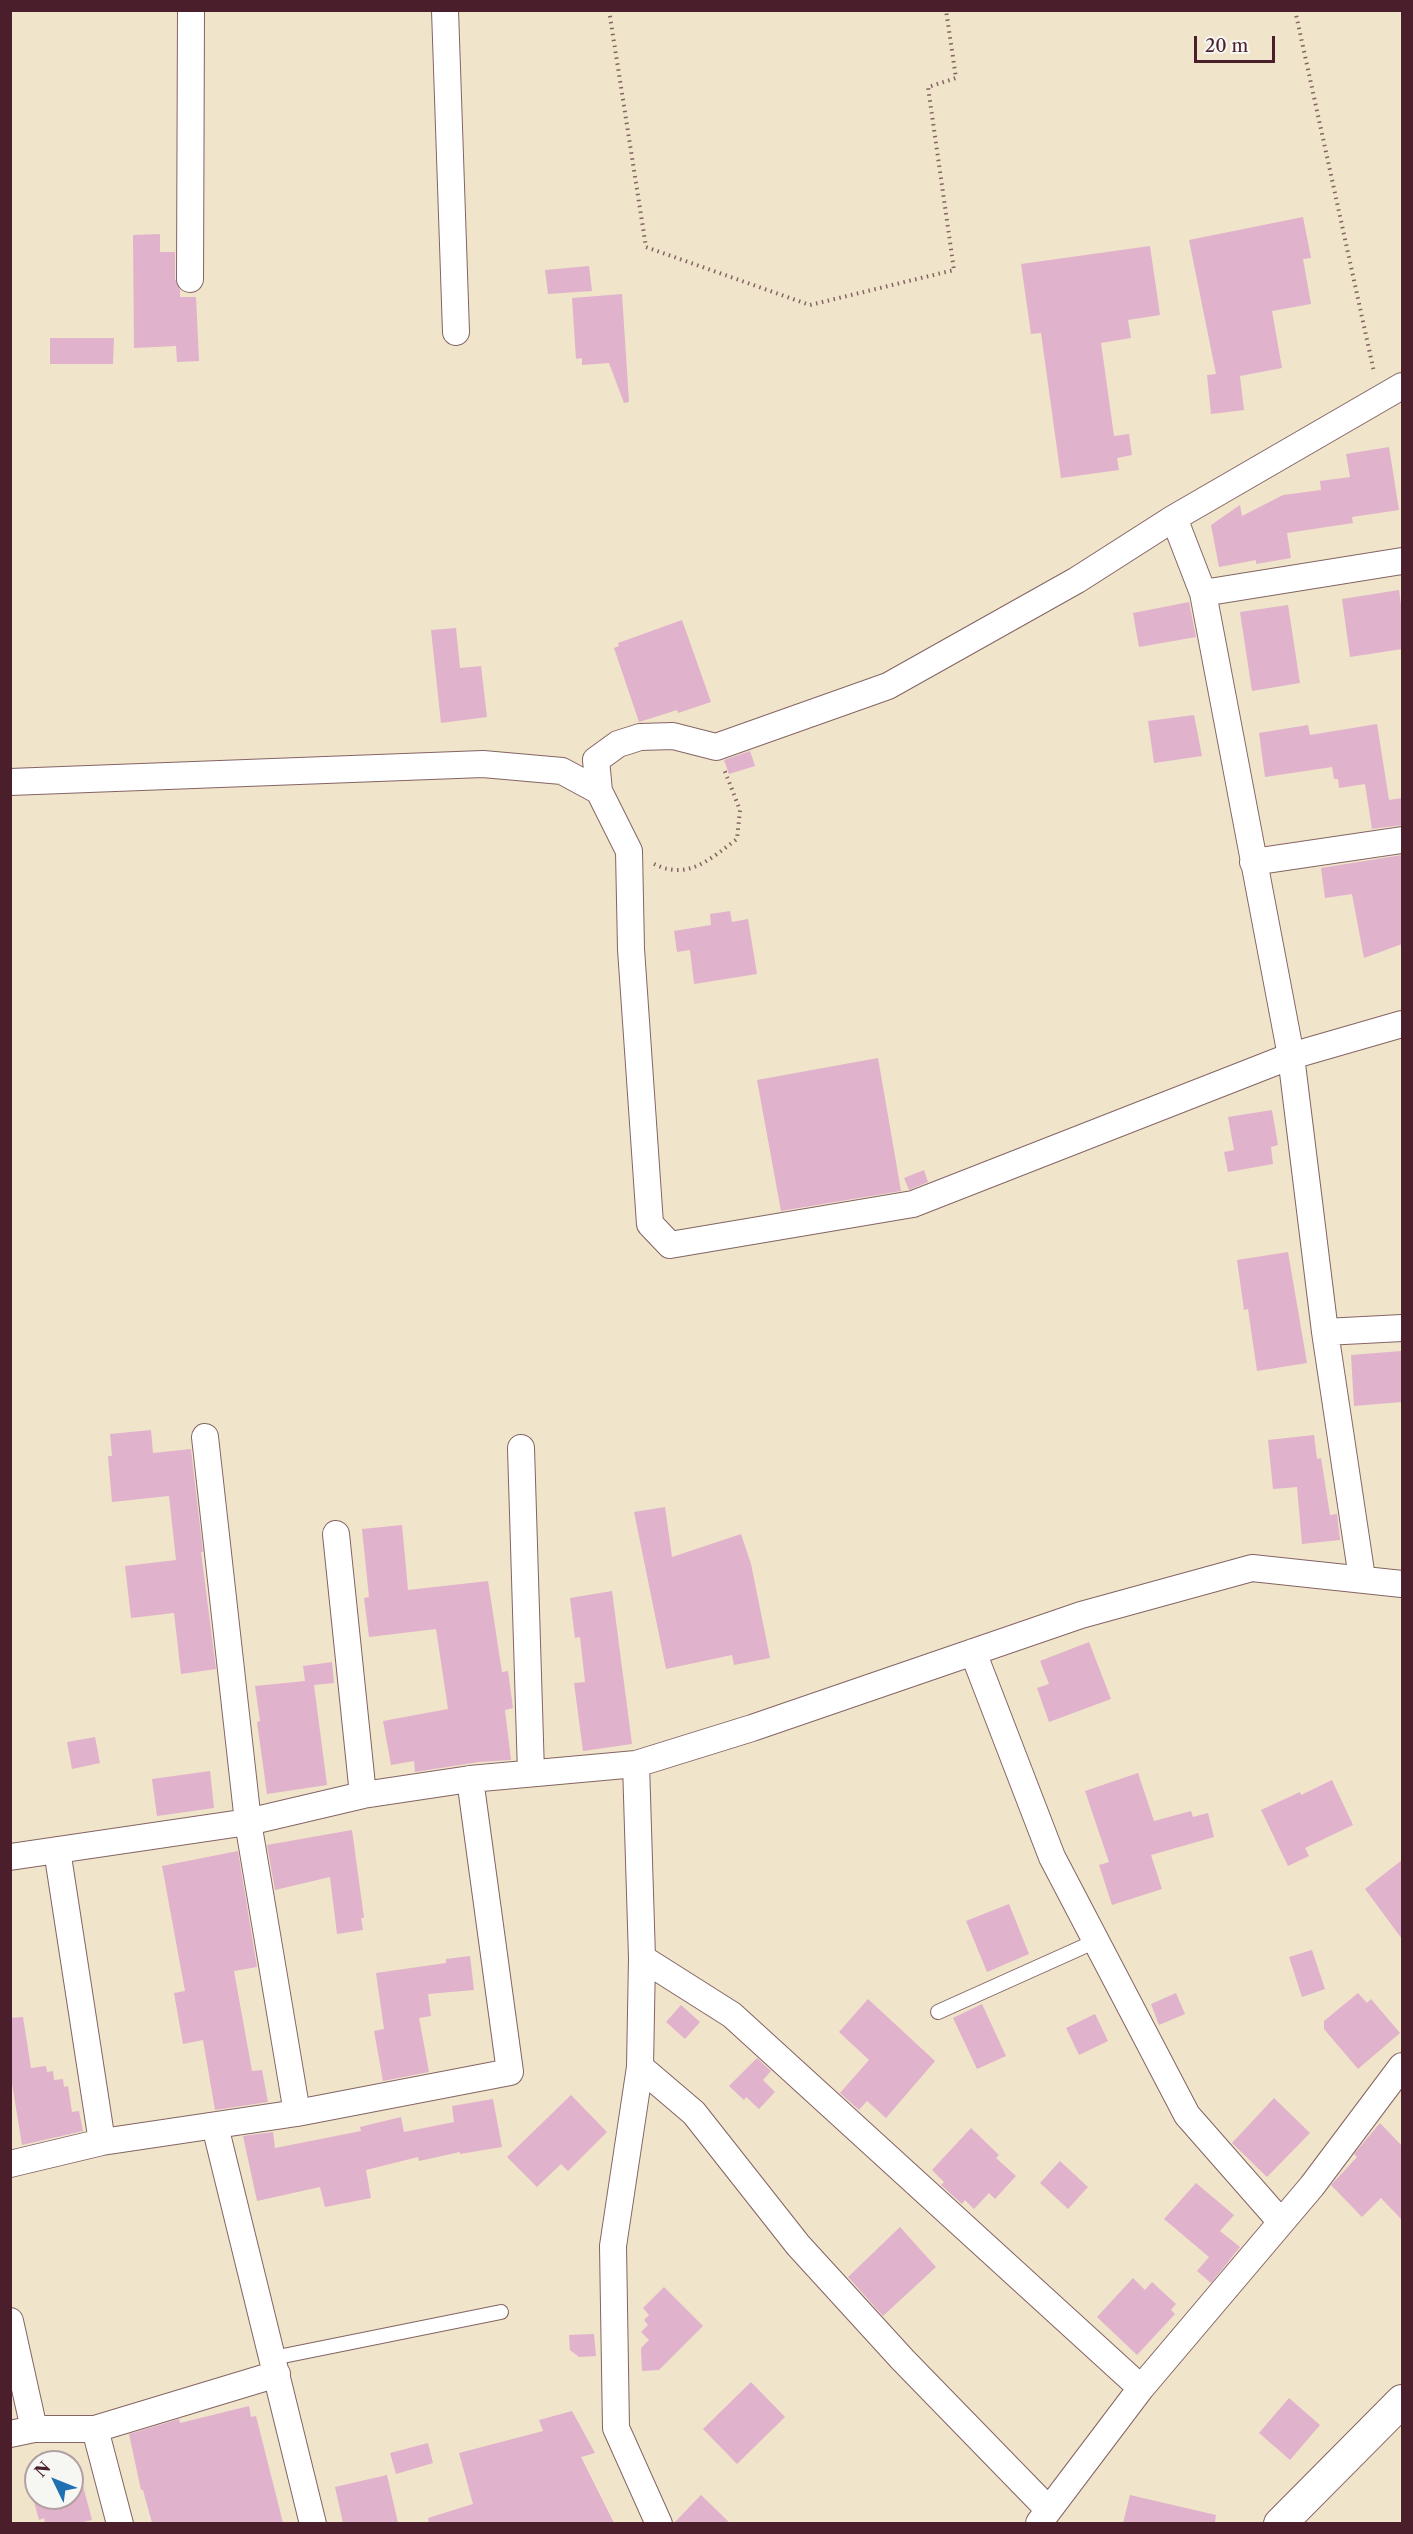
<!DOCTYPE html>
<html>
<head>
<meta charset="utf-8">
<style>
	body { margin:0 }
	#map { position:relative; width:1413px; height:2534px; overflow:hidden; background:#f0e4cb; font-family:"Libre Caslon Text",serif }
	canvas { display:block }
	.frame { position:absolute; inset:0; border:12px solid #4a1f2b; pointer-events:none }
	.north { position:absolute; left:24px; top:2450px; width:60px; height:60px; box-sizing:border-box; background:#f6f6f2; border:2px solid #b1a0a2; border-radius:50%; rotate:313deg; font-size:16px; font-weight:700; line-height:24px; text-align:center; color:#4a1f2b }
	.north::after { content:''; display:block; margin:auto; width:21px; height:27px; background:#1f6fb2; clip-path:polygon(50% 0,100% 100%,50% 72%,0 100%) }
	.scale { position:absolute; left:1194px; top:36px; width:81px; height:27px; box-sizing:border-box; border:3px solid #4a1f2b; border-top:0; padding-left:8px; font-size:18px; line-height:21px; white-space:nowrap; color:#4a1f2b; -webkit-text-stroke:4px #f6f6f2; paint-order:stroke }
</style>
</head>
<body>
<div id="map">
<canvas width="1413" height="2534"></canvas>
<div class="frame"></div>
<div class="north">N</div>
<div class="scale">20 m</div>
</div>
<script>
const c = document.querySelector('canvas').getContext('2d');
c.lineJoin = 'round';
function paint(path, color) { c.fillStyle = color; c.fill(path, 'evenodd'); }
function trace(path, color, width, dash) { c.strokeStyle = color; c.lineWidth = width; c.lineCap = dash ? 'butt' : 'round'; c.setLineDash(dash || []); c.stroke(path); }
paint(new Path2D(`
	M 1303,217 L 1311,258 L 1303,259 L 1311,304 L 1272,311 L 1282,368 L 1240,376 L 1244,410 L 1211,414 L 1207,375 L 1216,374 L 1189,240 Z
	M 160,234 L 160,252 L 175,252 L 175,279 L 180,290 L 180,297 L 196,297 L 199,361 L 177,362 L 176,346 L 134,348 L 133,235 Z
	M 1150,246 L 1160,315 L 1128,320 L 1131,338 L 1101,343 L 1114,436 L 1129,434 L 1132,455 L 1117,458 L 1119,470 L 1061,478 L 1041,333 L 1031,334 L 1021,264 Z
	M 589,266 L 592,291 L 548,294 L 545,270 Z
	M 622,294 L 629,402 L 624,403 L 609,363 L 582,365 L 582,358 L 576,359 L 572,298 Z
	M 50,338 L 114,338 L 113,364 L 50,364 Z
	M 1389,447 L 1399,510 L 1352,517 L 1353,523 L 1287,533 L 1291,558 L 1256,564 L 1256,560 L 1219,567 L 1211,525 L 1240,505 L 1242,516 L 1283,495 L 1321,490 L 1320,481 L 1350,477 L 1346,454 Z
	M 1399,590 L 1402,612 L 1402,649 L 1350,657 L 1342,599 Z
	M 1189,602 L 1196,637 L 1139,647 L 1133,613 Z
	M 1288,605 L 1300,683 L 1252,691 L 1240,612 Z
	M 682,620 L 711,702 L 678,713 L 677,710 L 639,722 L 614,648 L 619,646 L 618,643 Z
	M 456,628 L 460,668 L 481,666 L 487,717 L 441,723 L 431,630 Z
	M 1194,715 L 1202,756 L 1154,763 L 1148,721 Z
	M 1377,724 L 1389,800 L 1402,798 L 1402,825 L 1372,829 L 1365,784 L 1339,788 L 1338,779 L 1334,779 L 1332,767 L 1265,777 L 1259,733 L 1308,725 L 1310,735 Z
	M 750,751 L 755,766 L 729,774 L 724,760 Z
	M 1402,855 L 1402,944 L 1364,958 L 1352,894 L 1325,898 L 1321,868 Z
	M 730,911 L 732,922 L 748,919 L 757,974 L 694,984 L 690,950 L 677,952 L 674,931 L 711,925 L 710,914 Z
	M 878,1058 L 901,1191 L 781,1211 L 757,1080 Z
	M 1272,1110 L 1278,1145 L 1271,1147 L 1273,1164 L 1228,1172 L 1224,1152 L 1234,1150 L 1228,1117 Z
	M 924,1170 L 928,1182 L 909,1190 L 904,1178 Z
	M 1288,1252 L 1307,1363 L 1257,1371 L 1248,1309 L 1244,1310 L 1237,1260 Z
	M 1401,1351 L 1402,1402 L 1354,1406 L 1351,1355 Z
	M 151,1430 L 153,1453 L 191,1449 L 203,1552 L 201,1552 L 216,1669 L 181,1674 L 174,1613 L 131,1618 L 125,1566 L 176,1560 L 169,1496 L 112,1502 L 108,1456 L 112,1456 L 110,1434 Z
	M 1314,1435 L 1317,1459 L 1321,1458 L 1330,1515 L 1337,1514 L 1340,1540 L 1302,1544 L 1297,1487 L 1273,1489 L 1268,1440 Z
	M 665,1507 L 672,1557 L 741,1534 L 751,1564 L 770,1658 L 734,1665 L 732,1655 L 666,1669 L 634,1512 Z
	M 402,1525 L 408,1590 L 488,1581 L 502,1672 L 508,1671 L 513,1708 L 505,1710 L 511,1760 L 479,1762 L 415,1772 L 414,1761 L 391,1765 L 383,1721 L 448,1709 L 436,1629 L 369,1637 L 364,1598 L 369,1597 L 362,1529 Z
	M 612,1591 L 632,1744 L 583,1751 L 574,1683 L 585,1682 L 580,1637 L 575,1638 L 570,1598 Z
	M 1089,1642 L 1111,1699 L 1049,1722 L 1037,1688 L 1049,1684 L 1040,1661 Z
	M 332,1662 L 334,1683 L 314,1685 L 327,1785 L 267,1794 L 257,1722 L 260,1721 L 255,1686 L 305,1681 L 303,1666 Z
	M 95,1737 L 100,1763 L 72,1769 L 67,1742 Z
	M 210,1771 L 214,1808 L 157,1816 L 152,1779 Z
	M 1138,1773 L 1154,1821 L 1191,1811 L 1193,1817 L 1208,1813 L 1214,1837 L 1151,1855 L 1162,1889 L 1112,1905 L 1099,1865 L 1109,1862 L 1085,1791 Z
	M 1332,1780 L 1353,1825 L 1305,1848 L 1309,1856 L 1288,1866 L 1261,1810 L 1300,1792 L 1301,1795 Z
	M 352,1830 L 364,1918 L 361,1918 L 363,1930 L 337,1934 L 330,1877 L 275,1890 L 267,1845 Z
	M 238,1851 L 257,1967 L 234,1971 L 252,2071 L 262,2070 L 268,2102 L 215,2110 L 203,2040 L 183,2044 L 174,1993 L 185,1991 L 162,1866 Z
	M 1402,1860 L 1402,1939 L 1365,1889 Z
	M 1009,1904 L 1029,1954 L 987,1972 L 966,1921 Z
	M 1312,1950 L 1325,1989 L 1302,1997 L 1289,1957 Z
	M 470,1956 L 474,1990 L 428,1994 L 431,2016 L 419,2018 L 429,2072 L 383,2081 L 374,2031 L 384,2029 L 376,1973 L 446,1963 L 446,1959 Z
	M 1176,1993 L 1185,2014 L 1159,2025 L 1151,2004 Z
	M 1358,1993 L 1367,2003 L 1371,1999 L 1400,2033 L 1358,2069 L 1324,2029 L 1324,2021 Z
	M 868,1999 L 935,2061 L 886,2118 L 867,2101 L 859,2110 L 840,2093 L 869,2060 L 839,2032 Z
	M 982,2004 L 1006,2056 L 977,2069 L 953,2018 Z
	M 681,2005 L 700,2022 L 685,2039 L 666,2022 Z
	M 1095,2014 L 1108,2041 L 1079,2055 L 1066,2028 Z
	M 23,2017 L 31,2068 L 46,2066 L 47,2072 L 53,2071 L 54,2080 L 63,2079 L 64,2087 L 68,2086 L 72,2112 L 79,2111 L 83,2131 L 22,2145 L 10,2071 L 10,2018 Z
	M 757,2058 L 771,2071 L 763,2080 L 775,2092 L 759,2109 L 746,2097 L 744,2100 L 729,2086 Z
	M 571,2095 L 607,2132 L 568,2171 L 561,2164 L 537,2187 L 507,2157 Z
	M 1274,2098 L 1310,2133 L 1267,2177 L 1232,2143 Z
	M 493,2099 L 502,2147 L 460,2154 L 460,2152 L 419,2161 L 418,2157 L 366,2170 L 371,2198 L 325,2207 L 320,2187 L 257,2201 L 243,2136 L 273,2132 L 275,2148 L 361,2131 L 360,2127 L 401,2117 L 404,2132 L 454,2122 L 452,2106 Z
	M 1380,2123 L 1402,2146 L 1402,2220 L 1381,2198 L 1362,2217 L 1331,2185 L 1357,2157 L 1354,2154 Z
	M 971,2128 L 999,2155 L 996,2158 L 1016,2176 L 995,2199 L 989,2193 L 974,2209 L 965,2200 L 962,2204 L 941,2185 L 944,2182 L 932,2170 Z
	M 1060,2161 L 1088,2187 L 1068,2209 L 1040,2183 Z
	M 1196,2183 L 1234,2215 L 1220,2231 L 1240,2247 L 1211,2283 L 1197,2271 L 1209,2257 L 1164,2219 Z
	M 900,2227 L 936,2267 L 883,2316 L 848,2277 Z
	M 1133,2278 L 1145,2290 L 1152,2282 L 1176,2304 L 1171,2310 L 1175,2314 L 1137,2355 L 1097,2317 Z
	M 664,2287 L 703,2326 L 659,2370 L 642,2371 L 641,2348 L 649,2340 L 641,2332 L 648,2325 L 644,2320 L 649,2315 L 643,2308 Z
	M 594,2334 L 596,2356 L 579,2357 L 570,2350 L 569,2335 Z
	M 751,2382 L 785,2417 L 737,2464 L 703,2429 Z
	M 1289,2398 L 1320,2425 L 1290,2460 L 1259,2433 Z
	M 249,2406 L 251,2417 L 256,2416 L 283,2523 L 152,2523 L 143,2490 L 141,2490 L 129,2434 L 179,2419 L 180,2423 Z
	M 572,2411 L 595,2453 L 581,2457 L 614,2523 L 429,2523 L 428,2518 L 473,2504 L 459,2453 L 543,2431 L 539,2420 Z
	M 428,2443 L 433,2463 L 396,2474 L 390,2453 Z
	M 77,2463 L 92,2520 L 78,2523 L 45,2523 L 44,2518 L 39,2520 L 33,2498 L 72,2498 L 72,2465 Z
	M 387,2475 L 398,2523 L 343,2523 L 335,2487 Z
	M 701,2495 L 730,2523 L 674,2523 Z
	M 1130,2495 L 1216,2515 L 1215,2523 L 1123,2523 Z`), '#e1b2cb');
const service = new Path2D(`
	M 938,2012 L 1096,1941
	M 273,2358 L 501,2312`);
const minor = new Path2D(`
	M 445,10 L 456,332
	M 190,279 L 191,10
	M 1174,518 L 1203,593 L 1291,1056 L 1325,1332 L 1362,1578
	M 1203,593 L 1402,561
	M 10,782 L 483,764 L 562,771 L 599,791 L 629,851 L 631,949 L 650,1224 L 670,1245 L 913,1204 L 1291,1056 L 1402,1024
	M 599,791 L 596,760 L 618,744 L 640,737 L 673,736 L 716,747 L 888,686 L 1077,580 L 1174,518 L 1402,386
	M 1253,862 L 1402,840
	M 1325,1332 L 1402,1328
	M 205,1437 L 248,1822 L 297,2113
	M 521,1448 L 531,1773
	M 336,1534 L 363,1795
	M 973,1652 L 1052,1857 L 1187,2115 L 1281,2222
	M 636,1764 L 642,1958 L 640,2067 L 613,2246 L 616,2428 L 659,2524
	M 57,1850 L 102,2142
	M 10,1857 L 248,1822 L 363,1795 L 470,1779 L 636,1764 L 752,1728 L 1081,1615 L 1252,1568 L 1402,1584
	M 642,1958 L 732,2015 L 1141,2388
	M 640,2067 L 694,2113 L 798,2245 L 903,2360 L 1048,2509
	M 215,2126 L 313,2524
	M 10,2164 L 102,2142 L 297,2113 L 510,2072 L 470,1779
	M 10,2321 L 34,2429
	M 95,2429 L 120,2524
	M 10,2434 L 34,2429 L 95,2429 L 277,2374
	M 1039,2523 L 1141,2388 L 1312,2186 L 1402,2066`);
const tertiary = new Path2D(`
	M 1280,2524 L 1402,2401`);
trace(service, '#846463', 16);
trace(minor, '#846463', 28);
trace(tertiary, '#846463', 34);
trace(new Path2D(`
	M 609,10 L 646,247 L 810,305 L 954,270 L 928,87 L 956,78 L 946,10
	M 1295,10 L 1374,372
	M 654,864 C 688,881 710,859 737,839 L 740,810 L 724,769`), '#846463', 4, [1.5, 4.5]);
trace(service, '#fff', 14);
trace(minor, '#fff', 26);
trace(tertiary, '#fff', 32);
</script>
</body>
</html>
